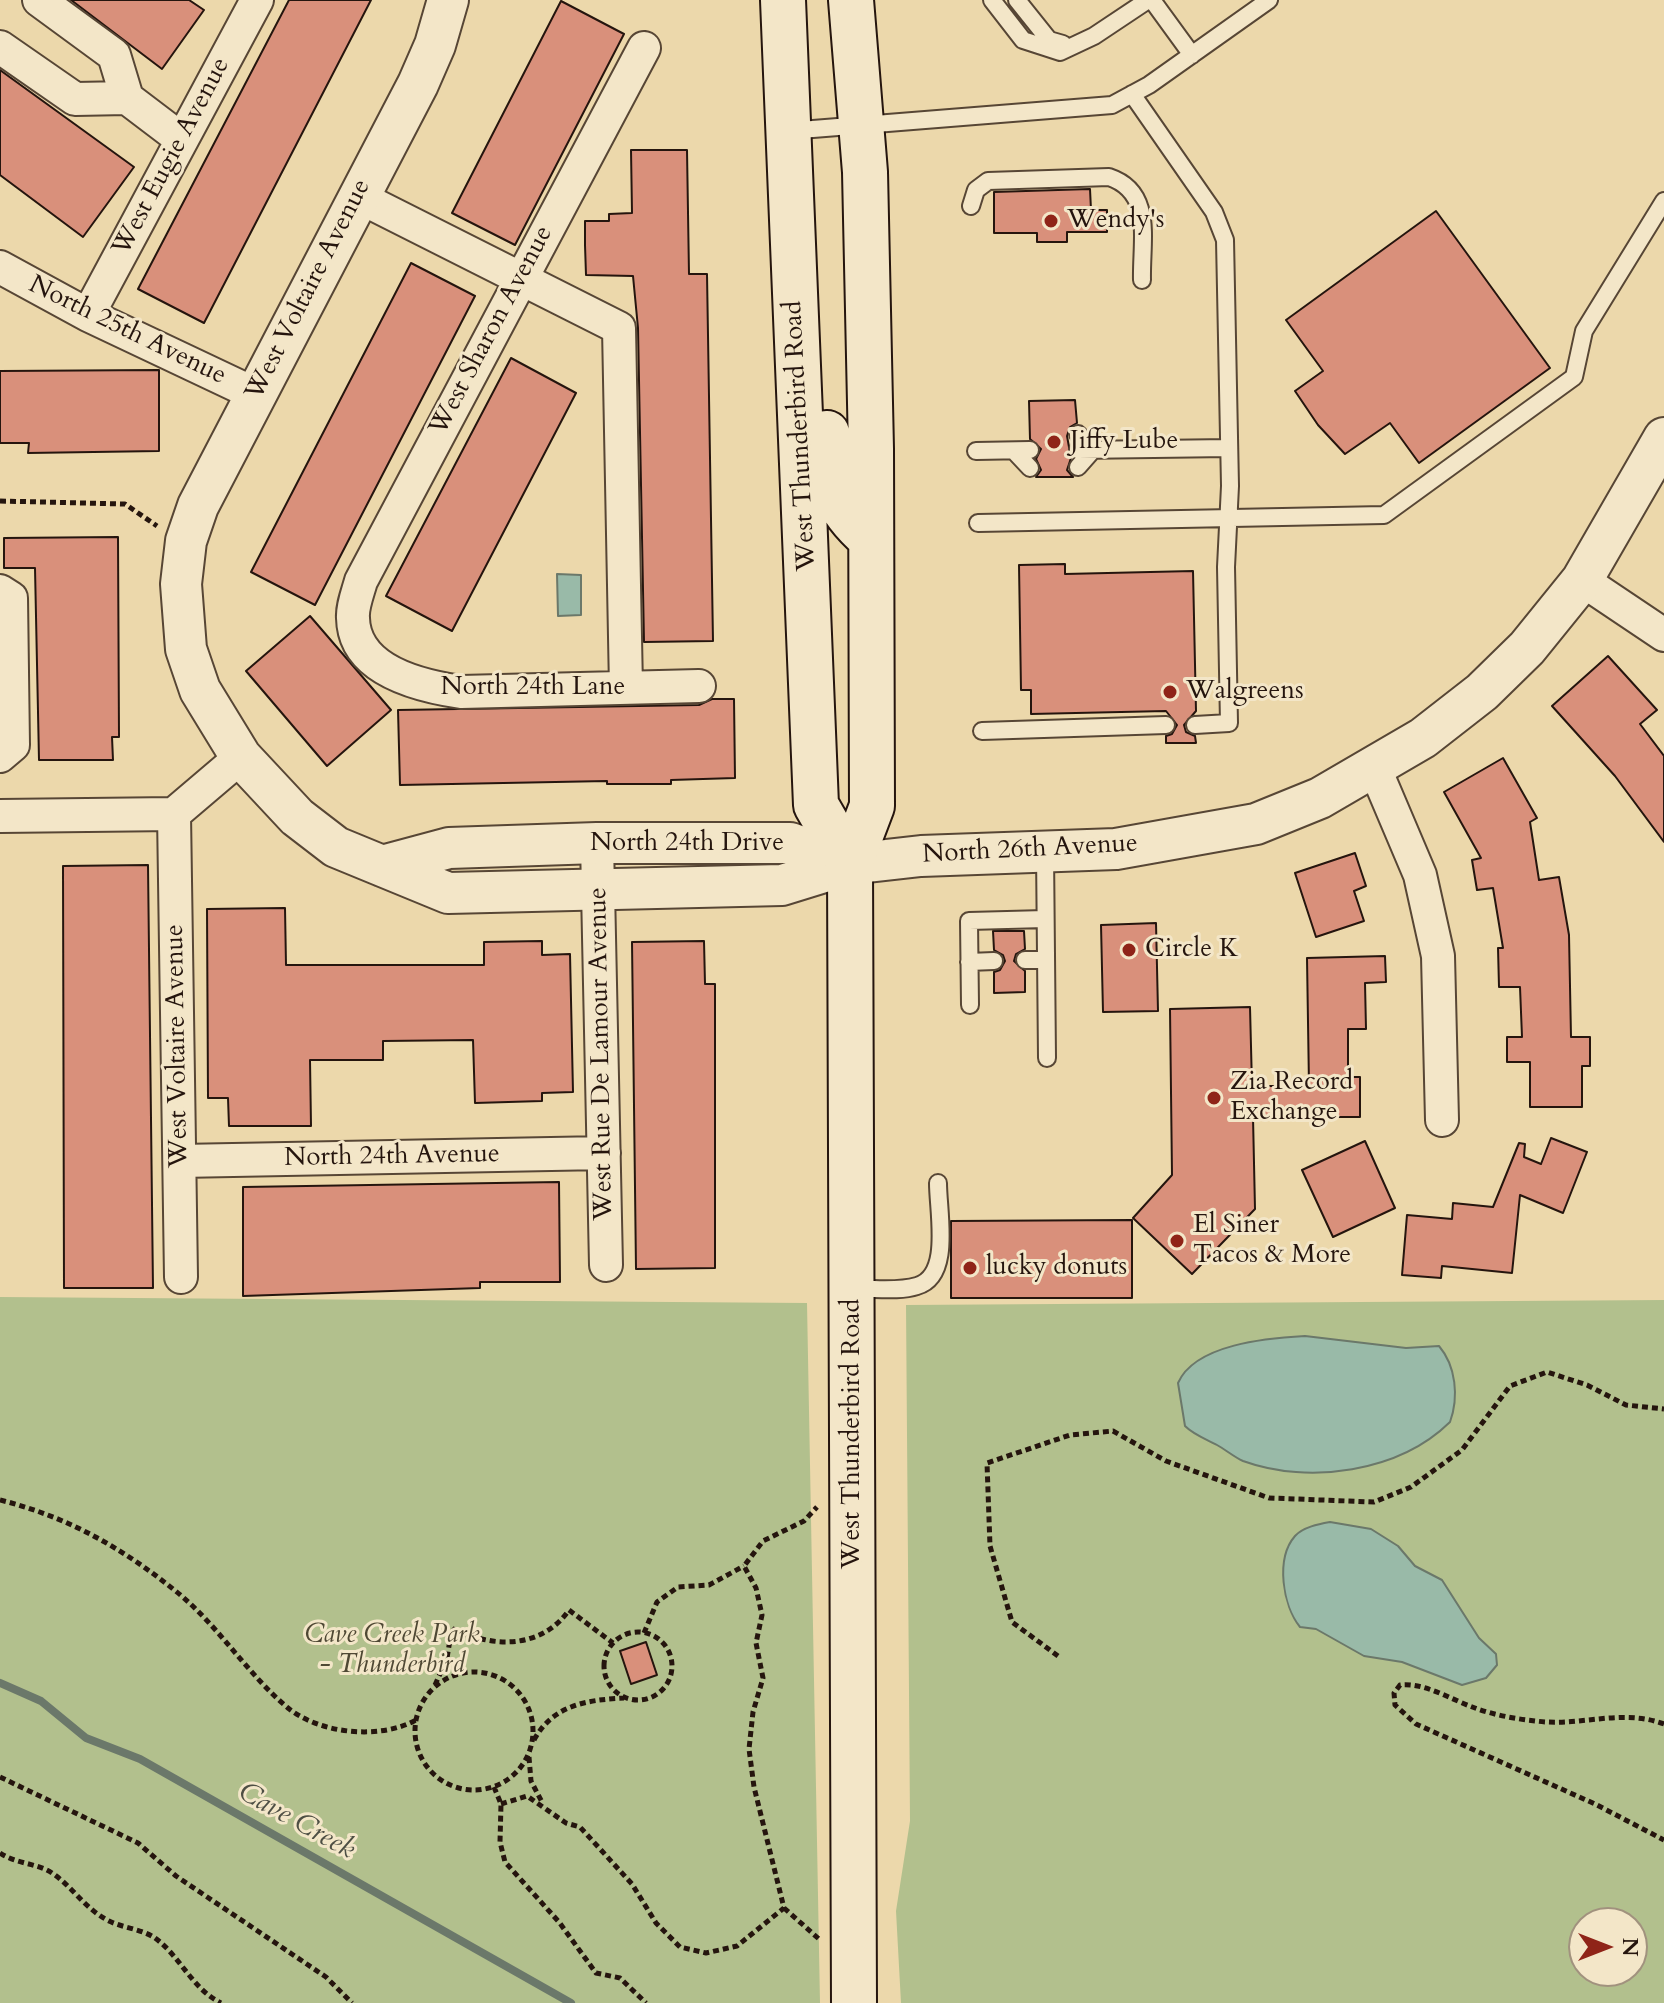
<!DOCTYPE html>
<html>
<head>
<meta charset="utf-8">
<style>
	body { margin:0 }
	#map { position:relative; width:1664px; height:2003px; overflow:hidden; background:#ecd8ab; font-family:Cardo,serif }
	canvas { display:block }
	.north { position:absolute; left:1568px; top:1907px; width:80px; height:80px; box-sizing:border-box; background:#f3e6c8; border:2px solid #a1927e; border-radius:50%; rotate:90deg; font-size:22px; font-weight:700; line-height:32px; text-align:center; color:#25150e }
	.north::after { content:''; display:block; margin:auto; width:28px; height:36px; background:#8f2418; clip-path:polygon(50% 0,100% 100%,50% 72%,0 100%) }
</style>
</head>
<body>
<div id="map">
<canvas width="1664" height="2003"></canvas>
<div class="north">N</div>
</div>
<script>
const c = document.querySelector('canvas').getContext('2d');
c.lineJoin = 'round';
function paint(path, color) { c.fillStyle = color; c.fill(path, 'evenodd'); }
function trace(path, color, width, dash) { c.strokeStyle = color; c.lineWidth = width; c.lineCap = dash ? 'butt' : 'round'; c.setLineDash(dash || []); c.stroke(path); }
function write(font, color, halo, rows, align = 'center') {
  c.font = font + ' Cardo,serif'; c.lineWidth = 6; c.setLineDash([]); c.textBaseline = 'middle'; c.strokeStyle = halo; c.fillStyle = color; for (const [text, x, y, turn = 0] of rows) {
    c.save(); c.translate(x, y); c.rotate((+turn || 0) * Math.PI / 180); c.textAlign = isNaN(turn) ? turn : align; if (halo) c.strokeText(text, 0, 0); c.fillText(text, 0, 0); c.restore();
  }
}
paint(new Path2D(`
	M 0,1297 L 807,1303 L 820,2003 L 0,2003 Z
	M 1664,1300 L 1664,2003 L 901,2003 L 896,1911 L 910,1821 L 906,1305 ZM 1584,1923 L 1632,1923 L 1632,1971 L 1584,1971 Z`), '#b2c08d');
const water = new Path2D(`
	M 557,574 L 581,575 L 581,615 L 558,616 Z
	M 1305,1336 L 1406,1348 L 1439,1346 C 1456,1366 1459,1397 1450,1422 C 1399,1472 1309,1485 1243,1461 C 1234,1457 1226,1450 1217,1445 C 1206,1439 1194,1435 1185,1426 L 1178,1383 C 1195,1344 1268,1338 1305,1336 Z
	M 1330,1522 L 1371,1529 L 1398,1546 L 1415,1566 L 1442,1580 L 1479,1638 L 1496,1654 L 1497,1665 L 1486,1678 L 1462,1685 L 1402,1662 L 1364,1656 L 1316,1629 L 1300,1627 C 1283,1606 1275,1559 1295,1536 C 1303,1527 1319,1524 1330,1522 Z`);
paint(water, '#99baa8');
trace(water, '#6b786a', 2);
trace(new Path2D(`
	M 0,1683 L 41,1701 L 86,1738 L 140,1759 L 571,2003`), '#6b786a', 8);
const building = new Path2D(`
	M 71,0 L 189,0 L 204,10 L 162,69 Z
	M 289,0 L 371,0 L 204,323 L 138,289 Z
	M 561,1 L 624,34 L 515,245 L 452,213 Z
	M 0,70 L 134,167 L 83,237 L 0,175 Z
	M 631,150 L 687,150 L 689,274 L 707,274 L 713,641 L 644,642 L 638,328 L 633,276 L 586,275 L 585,245 L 585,221 L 609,221 L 609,214 L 632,213 Z
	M 1090,189 L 1091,210 L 1107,210 L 1107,232 L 1067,232 L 1067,242 L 1037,242 L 1037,233 L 994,233 L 994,192 Z
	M 1436,211 L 1550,368 L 1419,463 L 1390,423 L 1345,454 L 1318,425 L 1295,391 L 1323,371 L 1286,320 Z
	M 411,263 L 475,296 L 315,605 L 251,572 Z
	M 511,358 L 576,393 L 452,631 L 386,596 Z
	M 159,370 L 159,451 L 28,453 L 29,443 L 0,443 L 0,371 Z
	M 1075,400 L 1077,423 L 1070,427 L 1067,436 L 1071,458 L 1067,470 L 1073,477 L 1036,477 L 1041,470 L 1036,459 L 1041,449 L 1030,439 L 1029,401 Z
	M 118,537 L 119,737 L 112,737 L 113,760 L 39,760 L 35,568 L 4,568 L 4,538 Z
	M 1065,564 L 1065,574 L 1193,571 L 1196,711 L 1184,725 L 1186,732 L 1195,736 L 1196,743 L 1166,743 L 1166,736 L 1172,734 L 1177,725 L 1166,711 L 1031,714 L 1031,690 L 1021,690 L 1019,565 Z
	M 310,616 L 391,710 L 327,766 L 246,671 Z
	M 1608,656 L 1657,710 L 1640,724 L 1664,756 L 1664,842 L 1615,776 L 1552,706 Z
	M 712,699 L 734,699 L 735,778 L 671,780 L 671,784 L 607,784 L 607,781 L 400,785 L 398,710 L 699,705 Z
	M 1503,758 L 1537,818 L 1530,822 L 1539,880 L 1559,877 L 1569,935 L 1571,1037 L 1590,1037 L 1590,1066 L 1582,1066 L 1582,1107 L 1530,1107 L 1530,1062 L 1507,1062 L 1507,1037 L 1522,1037 L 1520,987 L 1499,987 L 1498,948 L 1503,948 L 1493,888 L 1477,890 L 1472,860 L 1481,858 L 1444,792 Z
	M 1355,853 L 1366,886 L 1354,891 L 1364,921 L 1316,937 L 1295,873 Z
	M 148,865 L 153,1288 L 64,1288 L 63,866 Z
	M 285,908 L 286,965 L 484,965 L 484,942 L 542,941 L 542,955 L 570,954 L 573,1092 L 542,1093 L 542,1101 L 475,1103 L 473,1040 L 383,1041 L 383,1060 L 310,1060 L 311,1126 L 229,1126 L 228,1098 L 208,1098 L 207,909 Z
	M 1156,923 L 1158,1011 L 1103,1012 L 1101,925 Z
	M 993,931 L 1024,931 L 1025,949 L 1016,954 L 1014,961 L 1025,971 L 1025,992 L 994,993 L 994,972 L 1000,970 L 1005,961 L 1003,955 L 994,950 Z
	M 704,941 L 705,984 L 715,984 L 715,1268 L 636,1269 L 632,942 Z
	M 1385,956 L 1386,982 L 1365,983 L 1366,1029 L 1348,1029 L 1348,1077 L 1360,1077 L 1360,1117 L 1253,1117 L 1255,1209 L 1192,1274 L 1133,1218 L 1172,1175 L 1170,1009 L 1250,1007 L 1252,1086 L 1309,1086 L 1307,958 Z
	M 1551,1138 L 1587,1152 L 1563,1213 L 1520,1195 L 1512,1273 L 1442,1266 L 1441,1278 L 1402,1275 L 1407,1215 L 1452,1219 L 1453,1203 L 1493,1207 L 1519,1143 L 1525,1144 L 1524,1157 L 1541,1164 Z
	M 1365,1141 L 1395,1208 L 1333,1237 L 1302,1170 Z
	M 559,1182 L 560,1282 L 480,1282 L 480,1288 L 243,1296 L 243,1187 Z
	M 1132,1220 L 1132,1298 L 951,1298 L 951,1221 Z
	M 646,1642 L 657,1675 L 631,1684 L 620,1651 Z`);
paint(building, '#d9907b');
trace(building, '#25150e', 2);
const service = new Path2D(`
	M 992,0 L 1023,40 L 1060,52 L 1094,36 L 1148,0
	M 1017,0 L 1049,40 L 1063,44
	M 1152,0 L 1192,55
	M 1132,94 L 1214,212 L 1225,240 L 1230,486 L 1226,567 L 1229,723 L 1195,725
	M 788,131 L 1112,105 L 1149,85 L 1269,0
	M 971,206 L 976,190 L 988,181 L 1109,177 C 1154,192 1141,240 1142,280
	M 1078,434 L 1093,450
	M 1078,450 L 1229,448
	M 976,451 L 1030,450
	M 1014,451 L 1030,468
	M 1078,467 L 1093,450
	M 978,523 L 1384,515 L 1574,377 L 1584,331 L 1664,201
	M 982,731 L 1166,725
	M 1045,852 L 1047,1058
	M 1025,960 L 1046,960
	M 969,962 L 994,961
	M 970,1005 L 969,921 L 1045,919
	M 853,1289 C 873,1288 898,1292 917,1286 C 952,1276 938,1213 938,1183`);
const minor = new Path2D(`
	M 39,0 L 114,55 L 127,98 L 181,139
	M 0,47 L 75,99 L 127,98
	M 644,48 L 361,581 C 358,592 352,607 353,618 C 354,671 420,686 461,692 L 699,686
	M 357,196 L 619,328 L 626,688
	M 0,267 L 88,315 L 255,394
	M 88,315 L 257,0
	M 1582,580 L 1664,635
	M 0,591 L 11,598 L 13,745 L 0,756
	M 1375,769 L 1420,875 L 1438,956 L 1442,1120
	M 174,814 L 181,1277
	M 0,816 L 174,814 L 241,757
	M 597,843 L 606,1265
	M 180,1161 L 604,1153`);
const tertiary = new Path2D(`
	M 448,0 L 435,45 L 418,84 L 198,506 L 186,541 L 181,584 L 186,649 L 200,690 L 241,757 L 297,817 L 336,847 L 448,893 L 782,885 L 850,864 L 921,856 L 1116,849 L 1256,824 L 1320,798 L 1423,738 L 1482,692 L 1527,648 L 1582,580 L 1664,438
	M 382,866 L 449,848 L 597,843 L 790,843 L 850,864`);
const secondary = new Path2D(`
	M 783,0 L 816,805 L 850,864
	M 851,0 L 865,172 L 871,449 L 872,806 L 850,864 L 854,2003
	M 827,433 C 829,484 832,505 871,539`);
trace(service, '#574635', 20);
trace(minor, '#574635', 36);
trace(tertiary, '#574635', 44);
trace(secondary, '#25150e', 48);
trace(new Path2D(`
	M 0,501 L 125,504 L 157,526
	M 0,1500 C 65,1516 121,1547 173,1589 C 217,1623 246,1673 288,1708 C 320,1734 380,1740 416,1720
	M604 1666a34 34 0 1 1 68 0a34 34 0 1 1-68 0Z
	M 644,1633 L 657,1602 L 678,1587 L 709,1585 L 744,1566
	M 1058,1656 L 1012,1622 L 990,1546 L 987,1463 L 1070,1435 L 1113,1431 L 1166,1461 L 1269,1498 L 1374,1502 L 1411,1487 L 1462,1450 L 1510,1386 L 1547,1372 L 1587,1385 L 1626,1405 L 1664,1409
	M415 1731a59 59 0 1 1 118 0a59 59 0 1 1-118 0Z
	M 435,1685 L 447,1658 L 452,1628 C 460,1635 471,1636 482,1639 C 515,1647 549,1639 569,1610 L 613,1643
	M 1664,1724 C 1621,1708 1580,1727 1536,1721 C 1516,1719 1494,1715 1475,1708 C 1452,1700 1424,1682 1400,1685 L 1394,1693 L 1395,1705 L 1416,1724 L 1595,1804 L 1664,1840
	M 534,1740 C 553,1705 586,1700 624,1698
	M 529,1757 L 531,1781 L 543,1804
	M 0,1777 L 138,1843 L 176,1876 L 326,1977 L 352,2003
	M 494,1787 L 501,1804 L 500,1842 L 505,1862 L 559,1922 L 596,1973 L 620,1978 L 646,2003
	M 501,1804 L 527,1796 L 566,1823 L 580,1827 L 632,1884 L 656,1923 L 680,1947 L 706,1953 L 737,1946 L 784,1908 L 754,1787 L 749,1749 L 753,1712 L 763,1678 L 756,1643 L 762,1615 L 756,1588 L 744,1566 L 763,1541 L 804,1521 L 817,1507
	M 0,1853 C 16,1864 37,1863 52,1873 C 73,1887 85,1909 109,1921 C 123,1928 142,1929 155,1938 C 181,1957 192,1989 221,2003
	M 784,1908 L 819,1939`), '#25150e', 5, [6, 4]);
trace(service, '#f3e6c8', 16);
trace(minor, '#f3e6c8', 32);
trace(tertiary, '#f3e6c8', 40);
trace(secondary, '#f3e6c8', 44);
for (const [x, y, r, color] of [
	[1051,221,8,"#8f2418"],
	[1054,442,8,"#8f2418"],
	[1170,692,8,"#8f2418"],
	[1129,950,8,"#8f2418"],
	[1214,1098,8,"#8f2418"],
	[1177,1241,8,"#8f2418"],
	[970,1268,8,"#8f2418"]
]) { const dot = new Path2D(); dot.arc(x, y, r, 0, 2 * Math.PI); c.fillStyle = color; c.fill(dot); trace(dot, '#f3e6c8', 3); }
write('26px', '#25150e', '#f3e6c8', [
	["West Eugie Avenue",172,157,-62],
	["West Voltaire Avenue",309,290,-63],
	["North 25th Avenue",127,331,26],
	["West Sharon Avenue",492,331,-62],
	["West Thunderbird Road",801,436,-93],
	["North 24th Lane",533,688],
	["North 24th Drive",687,844],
	["North 26th Avenue",1030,850,-3],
	["West Voltaire Avenue",178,1046,-91],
	["West Rue De Lamour Avenue",602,1054,-91],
	["North 24th Avenue",392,1157,-1],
	["West Thunderbird Road",853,1434,-90]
]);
write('26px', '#25150e', '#f3e6c8', [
	["Wendy's",1067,221],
	["Jiffy Lube",1070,442],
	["Walgreens",1186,692],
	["Circle K",1145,950],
	["Zia Record",1230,1083],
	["Exchange",1230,1113],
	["El Siner",1193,1226],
	["Tacos & More",1193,1256],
	["lucky donuts",986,1268]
], 'left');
write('italic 26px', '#4f4834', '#f3e6c8', [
	["Cave Creek Park",392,1636],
	["- Thunderbird",392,1666]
]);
write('italic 28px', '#4e4f44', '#f3e6c8', [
	["Cave Creek",296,1822,29]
]);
</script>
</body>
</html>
